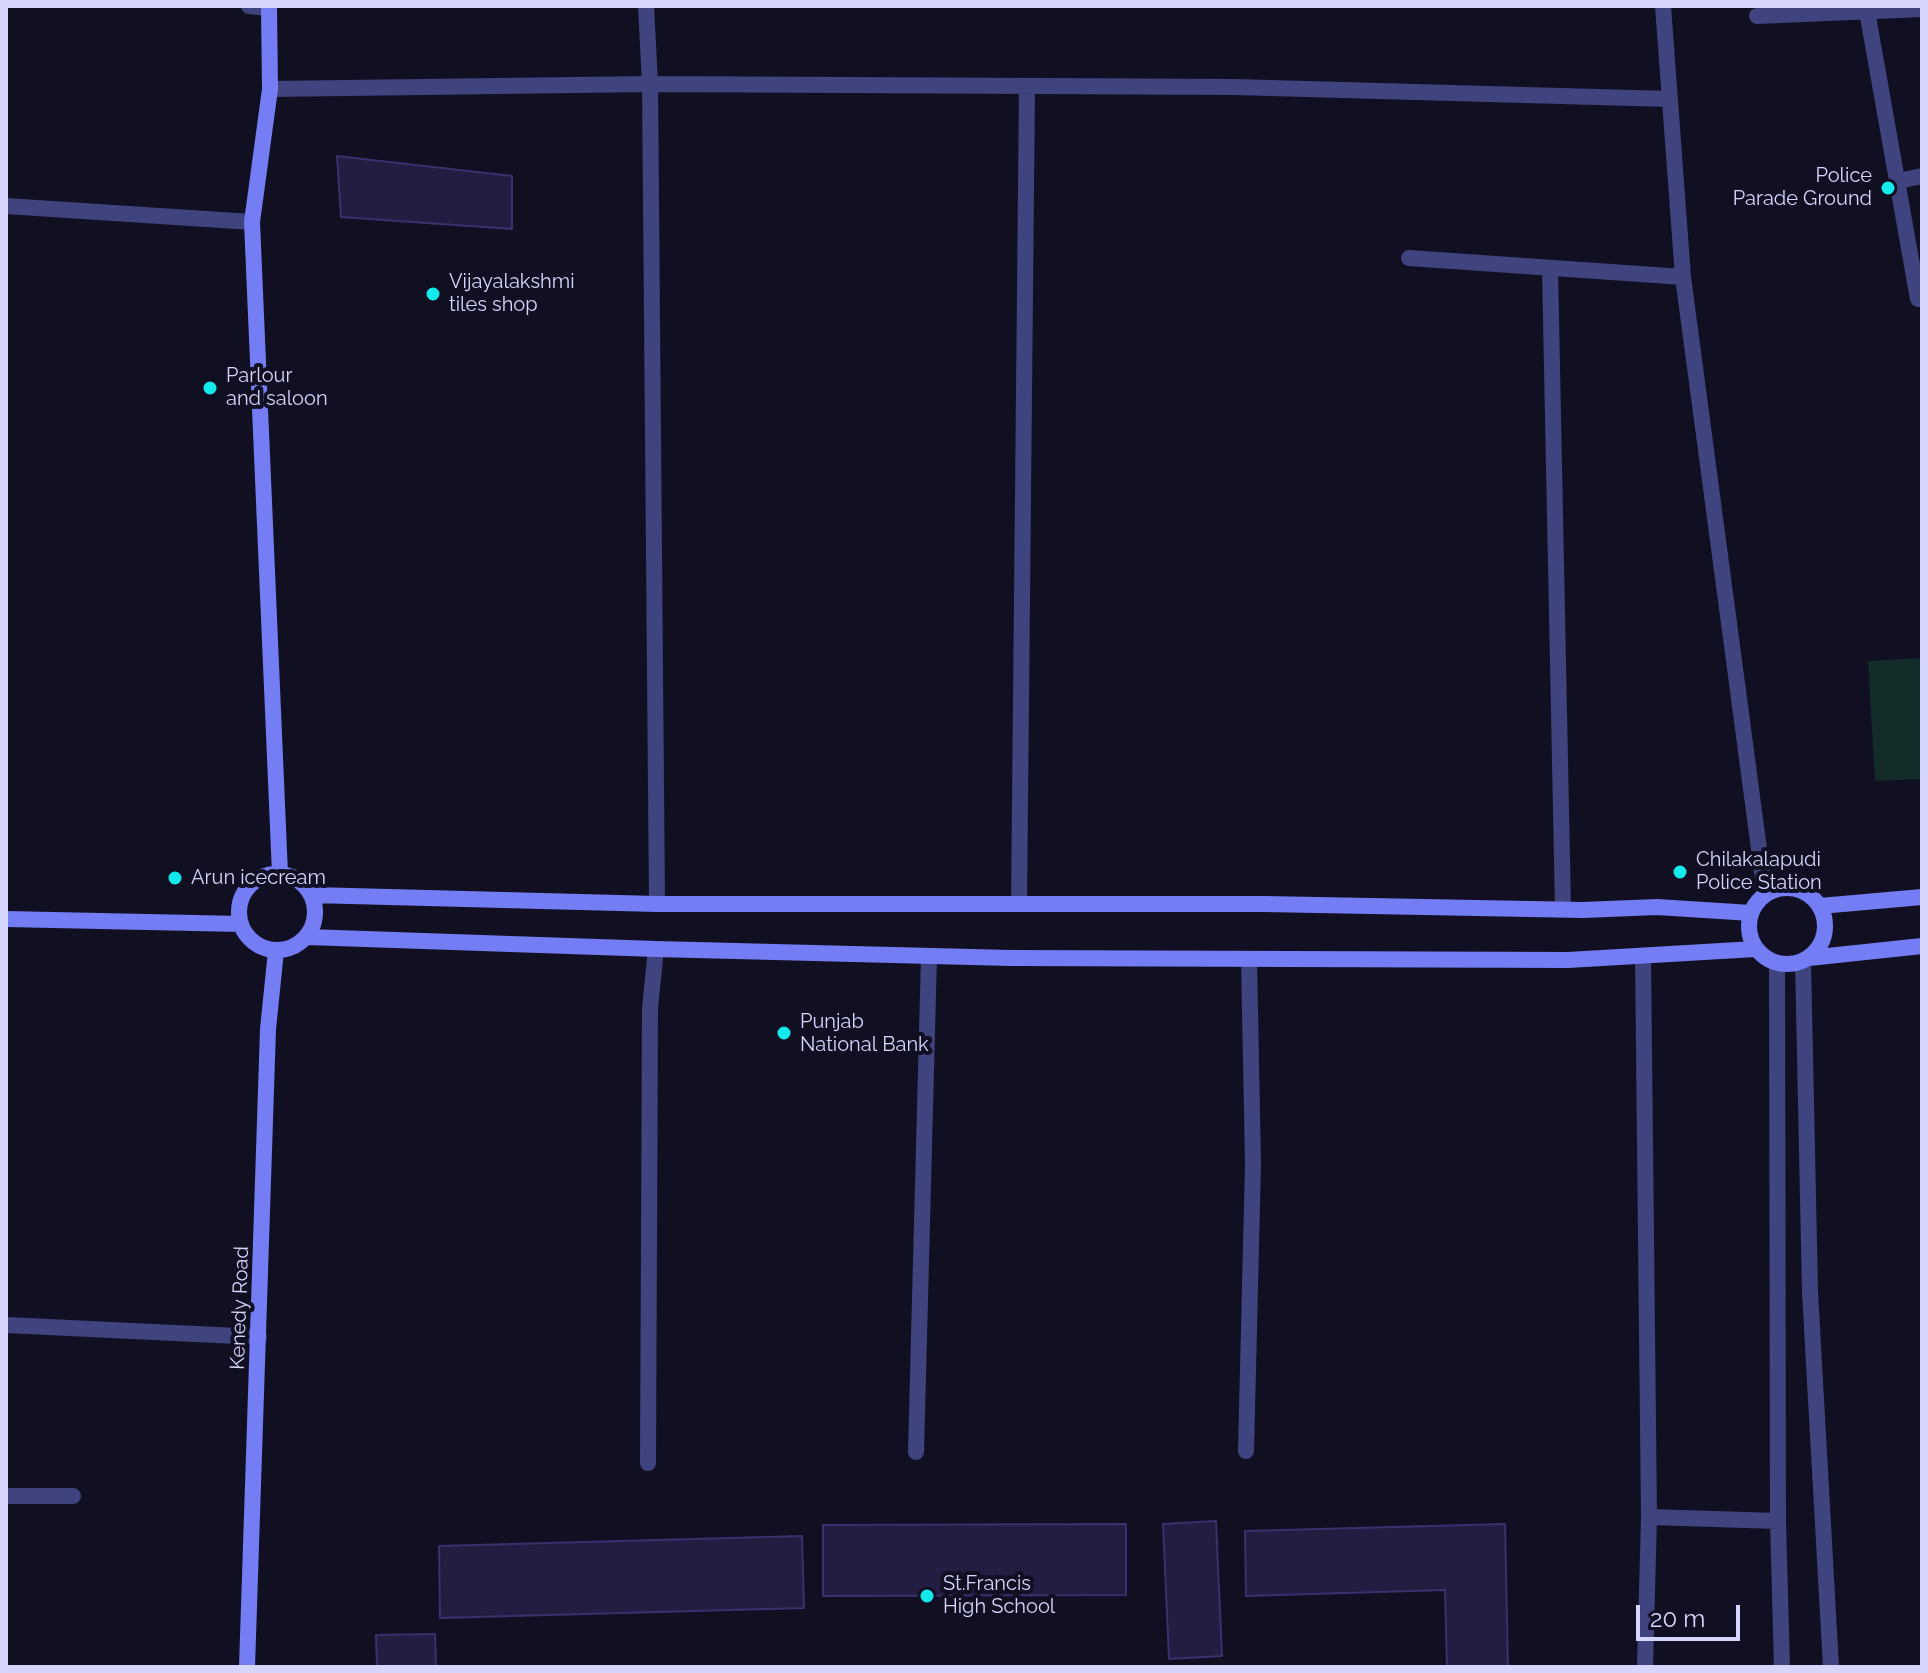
<!DOCTYPE html>
<html>
<head>
<meta charset="utf-8">
<style>
	body { margin:0 }
	#map { position:relative; width:1928px; height:1673px; overflow:hidden; background:#111023; font-family:Raleway,sans-serif }
	canvas { display:block }
	.frame { position:absolute; inset:0; border:8px solid #d6d5fc; pointer-events:none }
	.scale { position:absolute; left:1636px; top:1605px; width:104px; height:36px; box-sizing:border-box; border:4px solid #d6d5fc; border-top:0; padding-left:10px; font-size:24px; line-height:28px; white-space:nowrap; color:#d6d5fc; -webkit-text-stroke:6px #111023; paint-order:stroke }
</style>
</head>
<body>
<div id="map">
<canvas width="1928" height="1673"></canvas>
<div class="frame"></div>
<div class="scale">20 m</div>
</div>
<script>
const c = document.querySelector('canvas').getContext('2d');
c.lineJoin = 'round';
function paint(path, color) { c.fillStyle = color; c.fill(path, 'evenodd'); }
function trace(path, color, width, dash) { c.strokeStyle = color; c.lineWidth = width; c.lineCap = dash ? 'butt' : 'round'; c.setLineDash(dash || []); c.stroke(path); }
function write(font, color, halo, rows, align = 'center') {
  c.font = font + ' Raleway,sans-serif'; c.lineWidth = 8; c.setLineDash([]); c.textBaseline = 'middle'; c.strokeStyle = halo; c.fillStyle = color; for (const [text, x, y, turn = 0] of rows) {
    c.save(); c.translate(x, y); c.rotate((+turn || 0) * Math.PI / 180); c.textAlign = isNaN(turn) ? turn : align; if (halo) c.strokeText(text, 0, 0); c.fillText(text, 0, 0); c.restore();
  }
}
paint(new Path2D(`
	M 1922,658 L 1922,779 L 1875,781 L 1868,661 Z`), '#142c29');
const building = new Path2D(`
	M 337,156 L 512,176 L 512,229 L 341,217 Z
	M 1216,1521 L 1222,1656 L 1169,1659 L 1163,1524 Z
	M 1126,1524 L 1126,1595 L 823,1596 L 823,1525 Z
	M 1505,1524 L 1508,1667 L 1447,1667 L 1445,1590 L 1246,1596 L 1245,1531 Z
	M 802,1536 L 804,1608 L 440,1618 L 439,1546 Z
	M 435,1634 L 436,1667 L 377,1667 L 376,1635 Z`);
paint(building, '#211e42');
trace(building, '#37316d', 2);
trace(new Path2D(`
	M 1867,11 L 1918,299 L 1922,298
	M 1757,16 L 1922,9
	M 1898,181 L 1922,176`), '#3f437e', 16);
trace(new Path2D(`
	M 249,6 L 269,8
	M 646,6 L 650,84 L 657,904
	M 1663,6 L 1683,277 L 1765,894
	M 270,89 L 650,84 L 1234,87 L 1670,99
	M 6,206 L 252,222
	M 1409,258 L 1683,277
	M 1550,269 L 1563,909
	M 1019,904 L 1027,86
	M 1643,956 L 1649,1517 L 1645,1667
	M 1803,961 L 1810,1292 L 1831,1667
	M 1777,964 L 1778,1521 L 1782,1667
	M 6,1325 L 259,1337
	M 1246,1451 L 1253,1164 L 1249,959
	M 916,1452 L 929,956
	M 648,1463 L 650,1008 L 656,949
	M 6,1496 L 73,1496
	M 1649,1517 L 1778,1521`), '#3f437e', 16);
trace(new Path2D(`
	M 269,6 L 270,89 L 252,222 L 280,874
	M239 912a38 38 0 1 1 76 0a38 38 0 1 1-76 0Z
	M1749 926a38 38 0 1 1 76 0a38 38 0 1 1-76 0Z
	M 312,895 L 657,904 L 1264,904 L 1583,910 L 1657,907 L 1751,913
	M 1820,906 L 1922,897
	M 6,919 L 241,924
	M 307,937 L 656,949 L 1011,958 L 1568,960 L 1755,949
	M 1809,958 L 1922,946
	M 247,1667 L 268,1029 L 276,951`), '#747df4', 16);
for (const [x, y, r, color] of [
	[1888,188,8,"#12eaeb"],
	[433,294,8,"#12eaeb"],
	[210,388,8,"#12eaeb"],
	[1680,872,8,"#12eaeb"],
	[175,878,8,"#12eaeb"],
	[784,1033,8,"#12eaeb"],
	[927,1596,8,"#12eaeb"]
]) { const dot = new Path2D(); dot.arc(x, y, r, 0, 2 * Math.PI); c.fillStyle = color; c.fill(dot); trace(dot, '#111023', 3); }
write('20px', '#d6d5fc', '#111023', [
	["Police",1872,176,"right"],
	["Parade Ground",1872,199,"right"],
	["Vijayalakshmi",449,282],
	["tiles shop",449,305],
	["Parlour",226,376],
	["and saloon",226,399],
	["Chilakalapudi",1696,860],
	["Police Station",1696,883],
	["Arun icecream",191,878],
	["Punjab",800,1022],
	["National Bank",800,1045],
	["St.Francis",943,1584],
	["High School",943,1607]
], 'left');
write('20px', '#d6d5fc', '#111023', [
	["Kenedy Road",240,1308,-88]
]);
</script>
</body>
</html>
